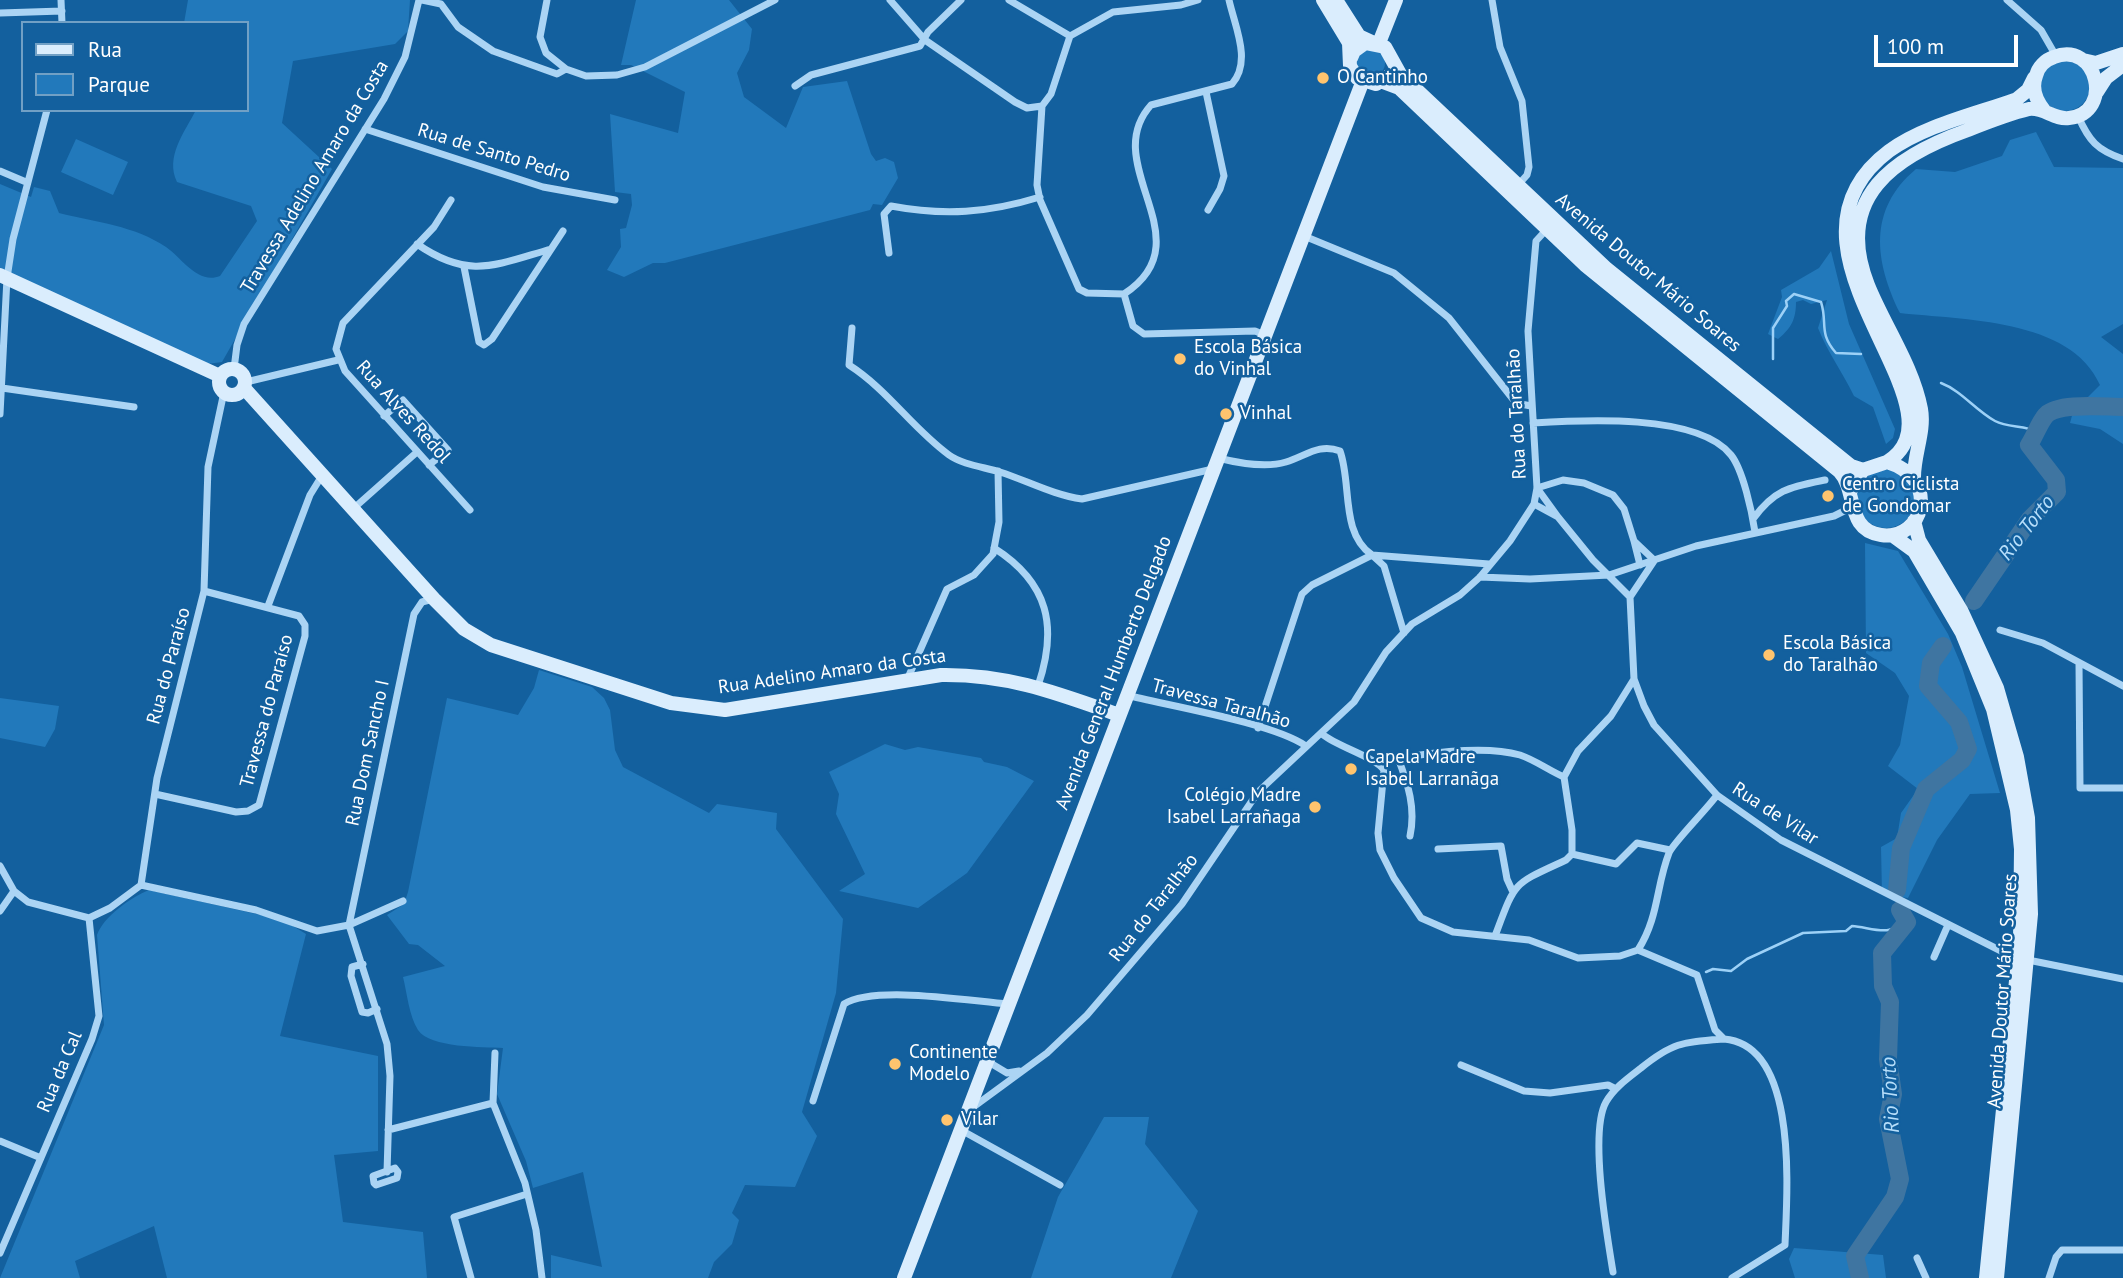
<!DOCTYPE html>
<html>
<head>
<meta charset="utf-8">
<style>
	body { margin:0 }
	#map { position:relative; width:2123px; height:1278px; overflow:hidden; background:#13609e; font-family:"PT Sans",sans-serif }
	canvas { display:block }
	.legend { position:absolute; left:21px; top:21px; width:228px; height:91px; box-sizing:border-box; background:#13609e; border:2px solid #71a0c5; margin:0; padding:9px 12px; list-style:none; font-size:21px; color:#fff }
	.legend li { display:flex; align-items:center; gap:14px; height:35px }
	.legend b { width:35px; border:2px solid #71a0c5 }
	.scale { position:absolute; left:1874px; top:35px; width:144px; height:32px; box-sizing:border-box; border:4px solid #fff; border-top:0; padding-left:9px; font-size:21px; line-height:24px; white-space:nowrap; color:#fff; -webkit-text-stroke:5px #13609e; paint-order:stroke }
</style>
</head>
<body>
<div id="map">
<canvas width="2123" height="1278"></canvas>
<ul class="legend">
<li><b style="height:9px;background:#daedfd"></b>Rua</li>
<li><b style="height:19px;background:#2279bb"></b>Parque</li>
</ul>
<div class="scale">100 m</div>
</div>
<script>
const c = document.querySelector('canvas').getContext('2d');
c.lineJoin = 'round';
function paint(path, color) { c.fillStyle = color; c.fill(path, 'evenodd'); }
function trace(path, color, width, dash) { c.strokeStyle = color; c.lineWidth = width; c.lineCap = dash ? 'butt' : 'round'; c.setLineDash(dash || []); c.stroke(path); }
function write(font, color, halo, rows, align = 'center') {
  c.font = font + ' "PT Sans",sans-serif'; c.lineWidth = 5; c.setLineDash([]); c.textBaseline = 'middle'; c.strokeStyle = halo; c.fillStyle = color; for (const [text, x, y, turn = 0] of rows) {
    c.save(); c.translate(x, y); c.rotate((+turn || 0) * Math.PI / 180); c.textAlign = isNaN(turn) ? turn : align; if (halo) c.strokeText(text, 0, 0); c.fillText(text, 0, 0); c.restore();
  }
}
paint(new Path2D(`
	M 188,0 L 410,0 L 408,31 L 395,44 L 293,61 L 282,123 L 332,169 L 222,362 L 207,364 L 0,282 L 0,291 L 0,184 L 31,197 L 34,187 L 50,191 L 59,213 C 96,222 135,226 166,247 C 182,258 198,285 220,276 L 257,221 L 251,206 L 177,182 C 165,157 184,133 196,110 L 247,110 L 247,23 L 184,23 Z
	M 636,0 L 729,0 L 752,29 L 749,50 L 737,73 L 744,97 L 786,128 L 803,87 L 847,81 L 871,154 L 876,161 L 885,158 L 894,162 L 898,178 L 882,205 L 873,204 L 870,210 L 665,263 L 653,263 L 624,277 L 607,270 L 621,247 L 620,229 L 626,228 L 632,205 L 631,194 L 615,192 L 610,114 L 678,133 L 685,92 L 631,65 L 621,65 Z
	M1357 63a14 14 0 1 1 28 0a14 14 0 1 1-28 0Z
	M2040 86a25 25 0 1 1 50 0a25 25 0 1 1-50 0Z
	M 2036,132 L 2054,167 L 2123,168 L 2123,324 L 2101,337 L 2123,354 L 2123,444 L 2100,429 L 2070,423 L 2073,412 L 2100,385 C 2071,318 1961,320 1900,313 C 1875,262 1867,210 1916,169 L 1955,172 L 2002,156 L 2010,140 Z
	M 76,139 L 128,162 L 113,195 L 61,172 Z
	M 1831,251 L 1849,324 L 1895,429 L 1893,438 L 1886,444 L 1873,407 L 1854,396 C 1843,373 1828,353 1818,328 L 1827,300 L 1811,304 L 1803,300 L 1796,302 C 1796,318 1792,328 1778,339 L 1768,334 L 1782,297 L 1781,290 L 1819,268 Z
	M1857 499a29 29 0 1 1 58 0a29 29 0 1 1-58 0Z
	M 1865,543 L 1898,551 L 1948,634 L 1962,667 L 2000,793 L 1970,794 L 1937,840 L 1908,898 L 1882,894 L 1881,847 L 1897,838 L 1901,813 L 1918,789 L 1888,766 L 1900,745 L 1909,696 L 1895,673 L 1866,653 Z
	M 539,670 L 592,687 L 604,698 L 610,710 L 615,750 L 623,767 L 709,813 L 717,804 L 777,813 L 776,829 L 843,919 L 836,993 L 802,1112 L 817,1136 L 795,1187 L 745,1185 L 732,1213 L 739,1220 L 732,1244 L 714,1262 L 708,1278 L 551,1278 L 551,1255 L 602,1267 L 583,1172 L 533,1188 L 526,1161 L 497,1094 L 503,1048 C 483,1047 430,1048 418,1030 C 409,1016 407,993 403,977 L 445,966 L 418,945 L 409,944 L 387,915 L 404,904 L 408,892 L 447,698 L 518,715 L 534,688 Z
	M 0,698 L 59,706 L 55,729 L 45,747 L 0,738 Z
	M 885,744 L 905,750 L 918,747 L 981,758 L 984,762 L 1007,767 L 1034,781 L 967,873 L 918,908 L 839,891 L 865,874 L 836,814 L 839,794 L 829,772 Z
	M 149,890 L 283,920 L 306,934 L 280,1036 L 378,1056 L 378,1151 L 334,1155 L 343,1222 L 423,1232 L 427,1278 L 167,1278 L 154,1226 L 75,1261 L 80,1278 L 0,1278 L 104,1025 L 97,935 C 103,917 131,897 149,890 Z
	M 1104,1117 L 1149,1117 L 1145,1144 L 1198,1211 L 1171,1278 L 1031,1278 L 1058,1197 Z
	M 1794,1248 L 1883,1255 L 1886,1278 L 1795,1278 L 1789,1259 Z`), '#2279bb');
trace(new Path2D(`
	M 1773,359 L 1773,328 L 1787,306 L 1786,301 L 1794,294 L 1821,302 C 1828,324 1818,332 1836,353 L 1861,354
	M 1941,383 C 1962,391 1975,410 1995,421 C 2008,428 2024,425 2038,432
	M 1706,972 L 1713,969 L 1731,971 L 1747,959 L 1803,933 L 1846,931 L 1852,926 C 1871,927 1895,940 1904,916`), '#9dd1f7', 2.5);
trace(new Path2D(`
	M 1974,601 L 2030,519 L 2057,492 L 2056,480 L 2029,445 C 2035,436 2039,423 2046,415 C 2059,402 2104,407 2123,407
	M 1897,890 L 1901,848 L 1926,789 L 1962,760 L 1968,749 L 1959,722 L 1928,686 L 1931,663 L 1943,646
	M 1860,1278 L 1855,1256 L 1895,1197 L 1900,1179 L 1888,1119 L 1893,1094 L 1888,1059 L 1890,1002 L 1883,986 L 1882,953 L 1907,922 L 1900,910`), '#3f75a1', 18);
trace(new Path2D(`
	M 61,0 L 62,23
	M 422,0 L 441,4 L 458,27 L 493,51 L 557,74 L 566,69 L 546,53 L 540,37 L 547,0
	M 890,0 L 925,40 L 1015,102 L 1027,108 L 1042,106
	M 1009,0 L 1070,36 L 1113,12 L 1181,5 L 1198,0
	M 1492,0 L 1500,47 L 1522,101 L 1529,167 L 1527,175 L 1518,185
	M 2007,0 L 2041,30 L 2056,56
	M 0,13 L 62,11
	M 1070,36 L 1051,94 L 1042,106 L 1037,185 L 1040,200 L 1079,289 L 1087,293 L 1124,294
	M 566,69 L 586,76 L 617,75 L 645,67 L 775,0
	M 795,86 L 811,75 L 920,46 L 928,32 L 961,0
	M 1206,92 L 1224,176 L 1220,189 L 1208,210
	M 2078,116 C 2089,141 2097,150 2123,159
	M 365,129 L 543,187 L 615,200
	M 0,171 L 26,182
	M 451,200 L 434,227 L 343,323 L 336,349 L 345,371 L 470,510
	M 1304,236 L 1394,273 L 1449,318 L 1516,403 L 1531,406
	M 417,244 C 469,280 495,265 551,249
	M 889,253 L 884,214 L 891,206 C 944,216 988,213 1040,197
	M 464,267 L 479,342 L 484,345 L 492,339 L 563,231
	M 1124,294 C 1207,240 1097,165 1151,105 L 1232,84 C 1252,61 1235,27 1229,0
	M 1124,294 L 1133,326 L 1144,334 L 1255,331 L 1265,335
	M 852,328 L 849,365 C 888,390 912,428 949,455 C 963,465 984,467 1000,472 C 1028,481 1053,495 1082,499 L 1213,469
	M 234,369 L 237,345 L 244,324 L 384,99 L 405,57 L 419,0
	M 246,382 L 338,360
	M 2,388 L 134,407
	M 0,414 L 7,278 L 13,239 L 47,110
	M 384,416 L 403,400 L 448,450 L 429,465
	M 1533,423 C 1581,420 1698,413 1731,455 C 1743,470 1752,512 1755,532
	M 1218,458 C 1238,463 1266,468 1286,462 C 1306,456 1319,443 1340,451 C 1352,484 1340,533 1372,555 L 1489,564
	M 1534,504 L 1558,517 L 1537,488 L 1563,480 L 1584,483 L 1613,495 L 1624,509 L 1634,541
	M 354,508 L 417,452
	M 1558,517 L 1593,560 L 1630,597
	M 1753,519 C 1775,489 1790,487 1825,480
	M 994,548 C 1049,583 1058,627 1038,686
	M 1640,565 L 1634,541 L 1654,560
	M 1480,577 L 1530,579 L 1609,575 L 1696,546 L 1834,516 L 1848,509 L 1850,505
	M 1630,597 L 1634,679 L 1644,706 L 1654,725 L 1717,795 L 1781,840 L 2017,959
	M 1630,597 L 1654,561
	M 268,606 L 310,495 L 323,474
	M 2000,630 L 2043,643 L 2123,686
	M 2079,663 L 2080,788 L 2123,788
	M 907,680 L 947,589 L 974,575 L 993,554 L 999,522 L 998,471
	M 1126,695 C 1170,706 1273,723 1306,746
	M 1258,728 L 1302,594 L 1312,585 L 1372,555 L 1384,566 L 1404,633
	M 1322,734 C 1338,747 1375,757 1384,770 L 1378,833 L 1380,850 L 1394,878 L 1421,918 L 1453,932 L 1529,940 L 1578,958 L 1620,956 L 1638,950 L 1697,975 L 1715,1030 L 1724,1039 C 1799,1045 1787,1192 1785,1245 L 1732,1278
	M 1398,758 C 1408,784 1416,808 1410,836
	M 1379,763 C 1416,754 1482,744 1520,755 C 1535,760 1550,771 1564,777
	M 155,794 L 236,812 L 248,811 L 259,805 L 305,636 L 305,625 L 299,616 L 204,591
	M 1438,849 L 1501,846 L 1507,879 L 1512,890
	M 1572,854 L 1616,864 L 1637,843 L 1670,850
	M 0,866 L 14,891 L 28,902 L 89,918 L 99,1016 L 92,1039 L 0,1253
	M 141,885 L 256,910 L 317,931 L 349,925 L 403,901
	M 0,911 L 14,891
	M 89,918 L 110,908 L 141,885 L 157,778 L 204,591 L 208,467 L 224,392
	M 1495,936 C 1516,880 1512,885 1566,860 L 1572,854 L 1572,830 L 1564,777 L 1578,751 L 1611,716 L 1634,679
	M 1638,950 C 1659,917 1656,886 1669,853 C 1672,844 1708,808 1717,795
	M 1934,957 L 1948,925
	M 2028,960 L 2123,979
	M 363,964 L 352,967 L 351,976 L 362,1012 L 368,1013 L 377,1009
	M 495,1053 L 493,1103 L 525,1183 L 536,1230 L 542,1278
	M 990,1056 L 992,1064 L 1007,1073 L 1019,1071
	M 1461,1065 L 1524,1091 L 1550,1093 L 1608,1085 L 1616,1089
	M 813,1101 L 844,1004 C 875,985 969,1001 1008,1004
	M 972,1108 L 1047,1053 L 1087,1015 L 1182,904 L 1258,792 L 1354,702 L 1386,652 L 1412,624 L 1460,595 L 1480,577 L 1510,541 L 1534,504 L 1537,488 L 1528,331 L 1536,241 L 1547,229
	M 388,1130 L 493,1103
	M 961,1130 L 1060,1185
	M 0,1141 L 41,1158
	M 395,1168 L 398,1172 L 397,1178 L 376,1185 L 374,1183 L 373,1176 Z
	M 387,1172 L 390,1076 L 387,1044 L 349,925 L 414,614 L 422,602 L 433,599
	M 1917,1258 L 1926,1278
	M 1613,1272 C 1607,1235 1589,1132 1606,1102 C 1614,1088 1628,1078 1641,1068 C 1673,1042 1683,1042 1724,1039
	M 471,1278 L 454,1217 L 527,1194
	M 2049,1278 L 2056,1257 L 2062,1250 L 2123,1250`), '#abd4f4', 7);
trace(new Path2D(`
	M 1323,0 L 1349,43 L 1350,66 L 1357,78 L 1376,84 L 1389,76
	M 1336,0 L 1359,36 L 1372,42
	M 1379,43 L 1396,0
	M 1351,58 L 1354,51 L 1365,43 L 1385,47 L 1400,74 L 1607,269 L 1851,466 L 1863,470
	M 2083,60 L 2096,63 L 2123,54
	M 1383,82 L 1399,88 L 1585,265 L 1839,471 C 1858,491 1845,530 1881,535 C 1924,541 1941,478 1887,462 L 1863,470 L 1850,492
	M 2097,92 L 2106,78 L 2123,65
	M 0,275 L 220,376
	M219 382a13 13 0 1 1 26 0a13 13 0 1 1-26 0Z
	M 244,388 L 434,599 L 464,629 L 491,645 L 671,703 L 725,710 L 941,675 C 1008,674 1057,693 1119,715
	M 1887,462 C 1975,407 1758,249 1889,151 C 1925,125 1976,114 2017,99 L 2028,90 L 2034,78
	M 1914,477 C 1914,454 1925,431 1921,409 C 1913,366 1884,325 1868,285 C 1833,197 1895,156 1968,130 C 1988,122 2008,114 2029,109 C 2044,107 2054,120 2069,118 C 2115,113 2097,40 2054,57 C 2045,60 2038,67 2036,76 C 2031,89 2036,100 2044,110
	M 1914,521 L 1919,540 L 1961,610 L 1997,688 L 2017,757 L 2028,818 L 2031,914 L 1997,1278
	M 1892,535 L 1914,551 L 1962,633 L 1993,709 L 2017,810 L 2021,849 L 2020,941 L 1986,1278
	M 904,1278 L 1362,83`), '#daedfd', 14);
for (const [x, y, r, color] of [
	[1323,78,7,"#ffc46e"],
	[1180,359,7,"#ffc46e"],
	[1226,414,7,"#ffc46e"],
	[1828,496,7,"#ffc46e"],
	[1769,655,7,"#ffc46e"],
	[1351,769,7,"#ffc46e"],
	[1315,807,7,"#ffc46e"],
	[895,1064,7,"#ffc46e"],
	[947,1120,7,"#ffc46e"]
]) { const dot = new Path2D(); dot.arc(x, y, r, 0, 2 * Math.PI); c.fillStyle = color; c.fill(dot); trace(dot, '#13609e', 2.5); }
write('19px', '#fff', '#13609e', [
	["O Cantinho",1337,78],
	["Escola Básica",1194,348],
	["do Vinhal",1194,370],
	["Vinhal",1240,414],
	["Centro Ciclista",1842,485],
	["de Gondomar",1842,507],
	["Escola Básica",1783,644],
	["do Taralhão",1783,666],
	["Capela Madre",1365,758],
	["Isabel Larranãga",1365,780],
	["Colégio Madre",1301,796,"right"],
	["Isabel Larrañaga",1301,818,"right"],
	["Continente",909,1053],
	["Modelo",909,1075],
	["Vilar",961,1120]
], 'left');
write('19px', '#fff', '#13609e', [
	["Rua de Santo Pedro",494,153,17],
	["Travessa Adelino Amaro da Costa",315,177,-59],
	["Avenida Doutor Mário Soares",1648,273,40],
	["Rua Alves Redol",403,412,48],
	["Rua do Taralhão",1517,414,-93],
	["Rua do Paraíso",169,666,-75],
	["Rua Adelino Amaro da Costa",832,672,-8],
	["Avenida General Humberto Delgado",1114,673,-69],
	["Travessa Taralhão",1221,704,15],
	["Travessa do Paraíso",267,711,-75],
	["Rua Dom Sancho I",368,753,-78],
	["Rua de Vilar",1775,814,33],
	["Rua do Taralhão",1154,908,-52],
	["Avenida Doutor Mário Soares",2003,991,-86],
	["Rua da Cal",60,1072,-67]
]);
write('italic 21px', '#b7defa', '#13609e', [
	["Rio Torto",2027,528,-52],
	["Rio Torto",1891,1095,-93]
]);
</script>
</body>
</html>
